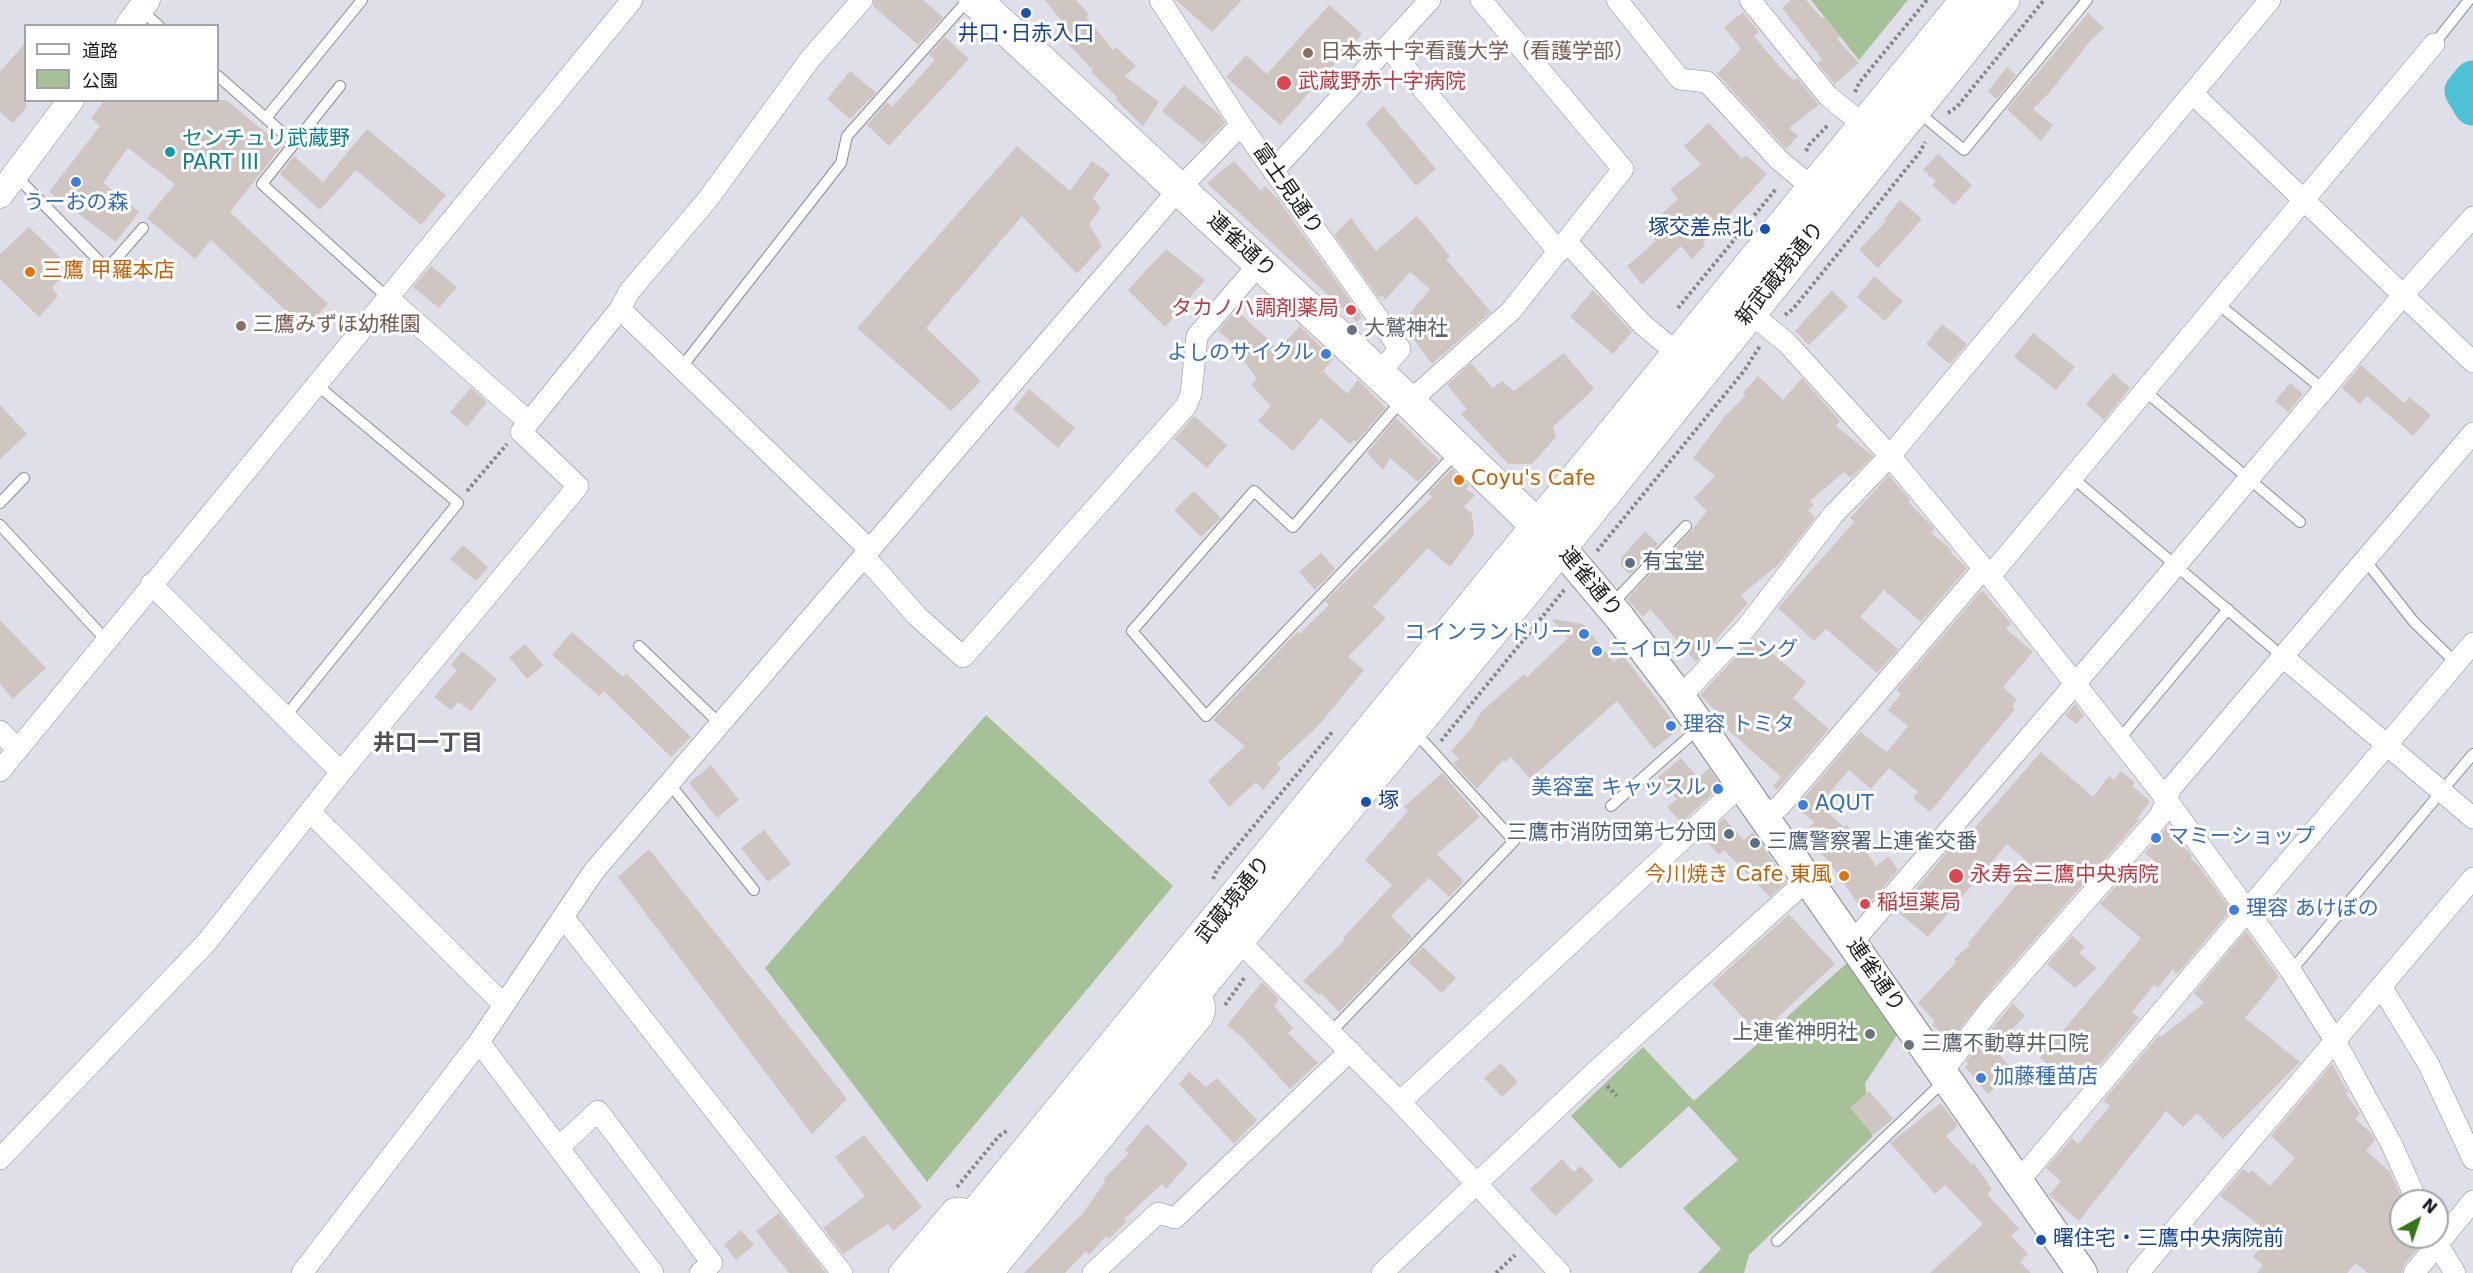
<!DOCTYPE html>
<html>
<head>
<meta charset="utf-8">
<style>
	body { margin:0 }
	#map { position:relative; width:2473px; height:1273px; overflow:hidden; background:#dedfe8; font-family:"DejaVu Sans","Noto Sans JP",sans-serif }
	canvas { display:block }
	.legend { position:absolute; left:24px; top:24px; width:195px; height:78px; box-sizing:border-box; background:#fff; border:2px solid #a3a3a5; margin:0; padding:8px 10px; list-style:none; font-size:18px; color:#191a1d }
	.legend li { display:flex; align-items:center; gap:12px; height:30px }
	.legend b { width:30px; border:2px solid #a3a3a5 }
	.north { position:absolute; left:2389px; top:1189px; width:60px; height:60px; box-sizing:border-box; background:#fff; border:2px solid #a3a3a5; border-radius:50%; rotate:40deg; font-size:16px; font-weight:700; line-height:24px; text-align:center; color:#191a1d }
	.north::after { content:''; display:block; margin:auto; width:21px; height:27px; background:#327615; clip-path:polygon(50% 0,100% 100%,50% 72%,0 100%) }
</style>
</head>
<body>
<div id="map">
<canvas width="2473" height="1273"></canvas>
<ul class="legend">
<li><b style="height:8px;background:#fff"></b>道路</li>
<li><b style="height:16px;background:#a6c197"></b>公園</li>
</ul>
<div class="north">N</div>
</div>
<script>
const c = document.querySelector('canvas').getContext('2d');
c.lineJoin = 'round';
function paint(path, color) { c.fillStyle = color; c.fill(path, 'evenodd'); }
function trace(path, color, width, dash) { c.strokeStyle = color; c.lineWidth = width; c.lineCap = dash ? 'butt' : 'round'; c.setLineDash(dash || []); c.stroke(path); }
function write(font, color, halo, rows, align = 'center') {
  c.font = font + ' "DejaVu Sans","Noto Sans JP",sans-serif'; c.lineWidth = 6; c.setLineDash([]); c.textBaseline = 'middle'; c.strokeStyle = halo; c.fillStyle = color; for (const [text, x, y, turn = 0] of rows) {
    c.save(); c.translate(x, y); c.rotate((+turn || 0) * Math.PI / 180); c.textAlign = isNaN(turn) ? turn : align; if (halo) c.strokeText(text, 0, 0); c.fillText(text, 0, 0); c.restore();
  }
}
paint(new Path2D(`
	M 1811,0 L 1908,0 L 1859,60 Z
	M 986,715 L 1173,886 L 927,1182 L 765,968 Z
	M 1848,962 L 1899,1032 L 1865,1083 L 1872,1137 L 1749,1255 L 1744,1273 L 1698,1273 L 1721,1249 L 1683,1208 L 1738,1160 L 1689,1106 L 1620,1169 L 1571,1116 L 1643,1047 L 1694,1101 Z`), '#a6c197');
trace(new Path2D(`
	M 2473,80 L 2464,91 L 2473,106`), '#4ec2d4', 39);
paint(new Path2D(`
	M 874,0 L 923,0 L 943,17 L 918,45 L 873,6 Z
	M 1045,0 L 1076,0 L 1089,14 L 1086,17 L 1113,50 L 1116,47 L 1136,66 L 1125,76 L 1159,102 L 1143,126 L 1116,100 L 1118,98 L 1091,72 L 1093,70 L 1067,43 L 1074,37 Z
	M 1176,0 L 1242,0 L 1212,32 Z
	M 1791,0 L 1806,0 L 1822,18 L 1824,17 L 1840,36 L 1837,39 L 1859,63 L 1835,84 L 1817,63 L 1822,59 L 1782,8 Z
	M 1329,5 L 1362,34 L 1280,125 L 1226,77 L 1246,55 L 1267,74 Z
	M 1743,12 L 1759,32 L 1754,36 L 1780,67 L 1793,80 L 1797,78 L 1819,105 L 1789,128 L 1798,136 L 1786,149 L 1717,74 L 1741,49 L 1724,27 Z
	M 2088,13 L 2104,28 L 2091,40 L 2051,91 L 2033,109 L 2053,125 L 2041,141 L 2007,109 Z
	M 945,37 L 969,59 L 889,146 L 867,125 L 887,102 L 892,107 L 935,60 L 929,55 Z
	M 26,42 L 26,108 L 13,123 L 0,112 L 0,72 Z
	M 2007,67 L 2016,75 L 1996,99 L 1988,91 Z
	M 850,71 L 876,93 L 850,119 L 827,99 Z
	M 1184,85 L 1219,114 L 1225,123 L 1203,145 L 1162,111 Z
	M 105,100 L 226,100 L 282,146 L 230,212 L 328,304 L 305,329 L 211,240 L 195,259 L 147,218 L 175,184 L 128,148 L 103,183 L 139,212 L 116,242 L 49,192 L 100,126 L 91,118 Z
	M 1383,106 L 1436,169 L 1416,186 L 1366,124 Z
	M 1709,123 L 1742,159 L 1746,155 L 1767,174 L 1703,243 L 1705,245 L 1692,259 L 1681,246 L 1642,285 L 1627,266 L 1656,241 L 1646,228 L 1678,199 L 1670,189 L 1701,165 L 1684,146 Z
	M 367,129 L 446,195 L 421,225 L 356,170 L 320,210 L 280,174 L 294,156 L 323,182 Z
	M 1017,146 L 1070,191 L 1092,161 L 1110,174 L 1093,198 L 1101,208 L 1089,224 L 1102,246 L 1077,274 L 1022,216 L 926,328 L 981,381 L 951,411 L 857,328 Z
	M 1938,154 L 1972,185 L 1954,205 L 1932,185 L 1936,181 L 1923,170 Z
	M 1234,161 L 1261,191 L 1265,186 L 1277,198 L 1362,317 L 1357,322 L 1207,183 Z
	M 1900,200 L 1922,219 L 1878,268 L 1859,250 L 1886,221 L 1884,220 Z
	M 1417,216 L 1450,256 L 1446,259 L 1491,312 L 1432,364 L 1402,323 L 1430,289 L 1410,272 L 1385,300 L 1382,295 L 1379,298 L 1334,235 L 1351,218 L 1376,251 Z
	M 29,227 L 71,268 L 52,288 L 58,296 L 39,317 L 0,279 L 0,254 Z
	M 1166,249 L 1205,280 L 1165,327 L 1128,290 Z
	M 431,266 L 457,287 L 439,308 L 413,287 Z
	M 1874,276 L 1903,301 L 1885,321 L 1857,297 Z
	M 1593,290 L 1632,332 L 1613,354 L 1570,317 Z
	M 1832,290 L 1848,307 L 1809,345 L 1795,331 Z
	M 1236,310 L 1278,349 L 1300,326 L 1333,359 L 1323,371 L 1347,394 L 1358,380 L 1386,408 L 1356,442 L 1354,440 L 1350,444 L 1321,418 L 1293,451 L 1258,421 L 1271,406 L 1251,385 L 1257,379 L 1244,361 L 1248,356 L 1218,331 Z
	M 1942,324 L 1967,344 L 1950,364 L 1926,344 Z
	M 2033,333 L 2075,367 L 2056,390 L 2014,357 Z
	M 1564,353 L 1594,389 L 1553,427 L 1556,437 L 1532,464 L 1508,464 L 1461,414 L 1467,409 L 1447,385 L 1471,363 L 1493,388 L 1502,381 L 1514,391 Z
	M 2361,365 L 2404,403 L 2409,397 L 2431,415 L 2413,436 L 2367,396 L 2360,404 L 2342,388 Z
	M 2113,373 L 2130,388 L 2104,420 L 2086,404 Z
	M 1758,376 L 1783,400 L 1802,378 L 1840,421 L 1836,426 L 1873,456 L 1851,478 L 1844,472 L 1810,501 L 1814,505 L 1808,510 L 1815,518 L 1779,564 L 1741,595 L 1748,603 L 1696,662 L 1650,609 L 1643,617 L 1627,599 L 1691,531 L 1707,511 L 1694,498 L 1715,476 L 1693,458 L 1725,416 L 1746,395 L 1743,393 Z
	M 2290,383 L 2303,394 L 2288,412 L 2275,401 Z
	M 471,388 L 487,402 L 467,427 L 450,412 Z
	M 1029,389 L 1075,428 L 1058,448 L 1013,409 Z
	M 0,405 L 27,434 L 0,459 Z
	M 1194,416 L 1227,445 L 1207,468 L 1174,439 Z
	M 1396,418 L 1439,460 L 1418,482 L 1390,458 L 1383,470 L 1367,453 Z
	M 1452,469 L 1469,486 L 1465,489 L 1475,495 L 1464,507 L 1472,514 L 1474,535 L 1450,567 L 1428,548 L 1373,607 L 1386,618 L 1348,657 L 1364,670 L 1319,725 L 1277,764 L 1281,768 L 1263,790 L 1256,782 L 1229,807 L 1208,781 L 1245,746 L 1213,720 L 1297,632 L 1299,634 L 1329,605 L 1325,601 L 1432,497 L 1428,493 Z
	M 1889,475 L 1910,500 L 1908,502 L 1935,529 L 1931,533 L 1952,550 L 1950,552 L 1967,568 L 1921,622 L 1884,590 L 1860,617 L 1898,649 L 1877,673 L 1826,629 L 1814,641 L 1778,608 L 1854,522 L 1850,518 Z
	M 1194,491 L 1221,518 L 1201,537 L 1174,510 Z
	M 1645,531 L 1658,544 L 1630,574 L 1621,566 L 1621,558 Z
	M 463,545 L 488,567 L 476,581 L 450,559 Z
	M 1321,553 L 1335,569 L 1315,590 L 1299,572 Z
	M 1982,590 L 2011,623 L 2006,629 L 2033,652 L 2003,687 L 2017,700 L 2012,706 L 2015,709 L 1930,812 L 1913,798 L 1918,792 L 1889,768 L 1871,789 L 1849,770 L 1819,805 L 1844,827 L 1847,825 L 1876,866 L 1889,857 L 1898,870 L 1863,911 L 1827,859 L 1801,837 L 1814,822 L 1796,807 L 1860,732 L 1887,752 L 1908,726 L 1888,710 L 1901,694 L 1896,690 Z
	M 1552,619 L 1583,624 L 1614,662 L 1623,655 L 1679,729 L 1654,749 L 1617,701 L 1530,779 L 1511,757 L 1505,762 L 1503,760 L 1477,789 L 1453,763 L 1459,759 L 1451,751 L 1471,729 L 1481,712 L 1524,674 L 1527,677 L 1568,638 Z
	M 0,620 L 46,668 L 13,699 L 0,684 Z
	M 572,632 L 623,677 L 626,673 L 691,737 L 671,757 L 604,691 L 599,696 L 552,655 Z
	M 1754,638 L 1806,682 L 1793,698 L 1829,729 L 1777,790 L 1773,786 L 1781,777 L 1725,727 L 1726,726 L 1716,716 L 1718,713 L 1700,695 Z
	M 525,644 L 543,665 L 527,679 L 509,657 Z
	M 462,651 L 497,679 L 471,711 L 458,702 L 451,710 L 434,697 L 457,670 L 451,665 Z
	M 2075,704 L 2084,716 L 2076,724 L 2065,715 Z
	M 2041,752 L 2093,797 L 2109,776 L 2114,780 L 2121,771 L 2135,783 L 2132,786 L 2149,800 L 2149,803 L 2136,820 L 2140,819 L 1995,985 L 1947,1045 L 1942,1041 L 1945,1036 L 1932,1025 L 1935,1021 L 1918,1003 L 1956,962 L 1954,959 L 1970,945 L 1968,943 L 2032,866 L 2007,844 L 1928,937 L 1897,911 L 1960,837 L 1964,840 Z
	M 1681,758 L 1698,778 L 1709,768 L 1721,786 L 1681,823 L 1667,807 L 1677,799 L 1658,777 Z
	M 711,765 L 739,800 L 717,818 L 689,783 Z
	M 1442,773 L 1480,817 L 1437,854 L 1464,881 L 1449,897 L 1429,878 L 1391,916 L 1412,937 L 1339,1012 L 1321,993 L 1319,995 L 1303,981 L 1345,940 L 1343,938 L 1392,885 L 1365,860 L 1408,811 L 1404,807 Z
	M 1724,818 L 1744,840 L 1753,832 L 1787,881 L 1770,897 L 1724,850 L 1719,855 L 1703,838 Z
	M 2169,825 L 2178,836 L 2175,840 L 2188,851 L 2192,856 L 2190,858 L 2198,865 L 2231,910 L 2177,974 L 2173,969 L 2158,988 L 2154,985 L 2132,1012 L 2139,1018 L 2083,1085 L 2072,1076 L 2068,1081 L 2040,1058 L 2141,938 L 2100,904 L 2123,878 L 2136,889 L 2158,864 L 2145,853 Z
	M 764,830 L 791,864 L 768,882 L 741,848 Z
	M 649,849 L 847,1099 L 812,1134 L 618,877 Z
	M 1789,914 L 1835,964 L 1759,1035 L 1712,984 Z
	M 2246,931 L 2279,977 L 2245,1018 L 2300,1062 L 2223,1139 L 2197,1113 L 2183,1127 L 2166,1111 L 2079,1221 L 2049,1195 L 2061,1181 L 2046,1168 L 2072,1138 L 2078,1144 L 2110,1106 L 2103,1101 L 2159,1035 L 2161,1037 L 2204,1003 L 2194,993 Z
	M 2072,936 L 2085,947 L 2079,953 L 2097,968 L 2075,988 L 2047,964 Z
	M 1423,947 L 1456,978 L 1442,993 L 1408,962 Z
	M 1262,982 L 1279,999 L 1274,1006 L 1293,1028 L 1288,1033 L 1318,1063 L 1290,1089 L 1243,1038 L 1227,1025 Z
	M 2013,1003 L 2025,1016 L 2004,1038 L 2008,1044 L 1998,1053 L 2014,1072 L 1988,1094 L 1965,1067 L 1969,1064 L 1966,1061 Z
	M 1501,1063 L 1518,1082 L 1502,1097 L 1484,1078 Z
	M 2332,1064 L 2348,1092 L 2346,1094 L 2360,1113 L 2355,1119 L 2370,1132 L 2375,1140 L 2366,1151 L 2390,1172 L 2401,1196 L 2401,1237 L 2420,1237 L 2422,1243 L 2404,1265 L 2402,1273 L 2368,1273 L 2356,1263 L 2347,1273 L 2257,1273 L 2263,1265 L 2253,1257 L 2272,1234 L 2220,1196 L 2243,1169 L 2249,1173 L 2252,1170 L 2270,1186 L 2295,1158 L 2271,1136 Z
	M 1189,1072 L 1206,1087 L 1217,1078 L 1257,1120 L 1234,1144 L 1179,1084 Z
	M 1869,1091 L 1893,1119 L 1873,1135 L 1850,1108 Z
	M 1941,1103 L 1958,1126 L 1946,1136 L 1972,1165 L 1974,1163 L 1992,1189 L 1987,1194 L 2019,1229 L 2011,1236 L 2028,1254 L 2020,1262 L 2031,1273 L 1930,1273 L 1983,1224 L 1945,1185 L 1935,1194 L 1890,1143 Z
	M 1147,1124 L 1188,1164 L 1166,1189 L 1162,1184 L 1124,1219 L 1126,1222 L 1109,1239 L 1106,1236 L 1089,1255 L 1086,1251 L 1065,1273 L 1024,1273 L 1082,1214 L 1105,1182 L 1103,1180 L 1129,1153 L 1125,1150 Z
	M 864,1135 L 922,1207 L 893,1231 L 888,1224 L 843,1254 L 823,1228 L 865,1196 L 835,1157 Z
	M 1562,1159 L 1574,1172 L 1581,1166 L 1594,1180 L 1555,1216 L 1530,1189 Z
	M 779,1213 L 826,1273 L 789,1273 L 756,1231 Z
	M 741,1230 L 754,1245 L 736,1260 L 724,1245 Z`), '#cfc6c2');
const service = new Path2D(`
	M 140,9 L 159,26
	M 2434,44 L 2469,0
	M 218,76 L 293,142
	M 340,86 L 262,184 L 388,298
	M 1917,111 L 1964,150 L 2087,0
	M 266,118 L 362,0
	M 15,175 L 107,269 L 143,228
	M 2218,304 L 2324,390
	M 681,368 L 841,163 L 847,136 L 968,0
	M 2146,392 L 2300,522
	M 1403,399 L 1293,527 L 1254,491 L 1132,631 L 1206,716 L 1457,452
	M 2073,478 L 2282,656
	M 0,503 L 24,478
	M 0,525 L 106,640
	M 2365,560 L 2414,622 L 2456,663
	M 1612,604 L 1686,526
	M 639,646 L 720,724
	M 285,717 L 458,503 L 317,385
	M 2118,741 L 2228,609
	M 669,783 L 754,890
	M 1611,806 L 1699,728
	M 2291,971 L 2473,754
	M 1331,1032 L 1514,841 L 1414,731
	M 1777,1241 L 1944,1081`);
const minor = new Path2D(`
	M 1160,0 L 1241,125 L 1400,349 L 1378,374
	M 1617,0 L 1680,79 L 1707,82 L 1779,160 L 1814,189
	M 1750,0 L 1828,96 L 1865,126
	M 1388,47 L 1559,252
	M 2192,93 L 2473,362
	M 1273,171 L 1430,0
	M 1566,241 L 1642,324 L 1679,355
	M 388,298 L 529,422
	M 620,309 L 869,549
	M 1750,313 L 1787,343 L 1890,456 L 1990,576 L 2167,800 L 2291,971 L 2334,1039 L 2391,1143 L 2417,1201
	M 1409,402 L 1511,311 L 1623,169 L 1481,0
	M 864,556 L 917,616 L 963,657 L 1186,406 L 1191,394 L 1197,336 L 1260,263
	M 1990,576 L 2434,44
	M 151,584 L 341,772
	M 2282,656 L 2473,818
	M 1680,697 L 1746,628 L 1833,515 L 1890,456 L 2270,0
	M 0,731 L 18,750
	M 0,771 L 632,0
	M 311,813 L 504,1005
	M 1765,817 L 1780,806 L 1984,568
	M 563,917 L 842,1273
	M 1238,940 L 1400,1102 L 1560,1273
	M 1852,943 L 2136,613 L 2404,294 L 2473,217
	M 2381,986 L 2429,1065 L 2473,1159
	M 479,1042 L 653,1273
	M 1942,1072 L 1989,1011 L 2160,816 L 2171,788 L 2473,433
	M 1400,1102 L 1728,797 L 1743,786
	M 559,1147 L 598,1111 L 712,1263 L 700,1273
	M 0,1159 L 206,943 L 341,772 L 578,486 L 521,432 L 620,309 L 629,292 L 708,199 L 811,58 L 862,0
	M 2018,1182 L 2473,643
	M 2433,1237 L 2455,1273
	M 302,1273 L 479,1042 L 594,871 L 1179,189 L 1241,125
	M 899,1273 L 953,1209 L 960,1208 L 977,1214
	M 993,1273 L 1203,1017 L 1205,1009 L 1200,986
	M 1093,1273 L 1158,1213 L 1175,1218 L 1350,1051
	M 1382,1273 L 1595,1072 L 1807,880
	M 2138,1273 L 2473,878
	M 2414,1273 L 2473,1201`);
const tertiary = new Path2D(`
	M 128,26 L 147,0
	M 0,195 L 71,100`);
const secondary = new Path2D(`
	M 1561,548 L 1620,618 L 1680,697 L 2082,1273`);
const primary = new Path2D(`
	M 975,0 L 1404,397 L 1554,542
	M 928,1273 L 1967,0
	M 964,1273 L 1535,579 L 2003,0`);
trace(service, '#8a8b93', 12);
trace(minor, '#8a8b93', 22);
trace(tertiary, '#8a8b93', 27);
trace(secondary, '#8a8b93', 32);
trace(primary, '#8a8b93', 34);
trace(new Path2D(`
	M 1855,92 L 1859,83 L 1927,0
	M 1948,113 L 1957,107 L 2044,0
	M 1806,151 L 1809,145 L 1828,125
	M 1678,308 L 1776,189
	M 1785,315 L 1793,309 L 1920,152 L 1925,142
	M 467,491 L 507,444
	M 1597,551 L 1744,371 L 1760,346
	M 1441,741 L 1565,589
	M 1213,879 L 1217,870 L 1333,731
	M 1225,1005 L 1245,977
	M 1607,1086 L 1617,1096
	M 957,1187 L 999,1136 L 1008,1130
	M 1496,1273 L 1515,1255`), '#86878d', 4, [3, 3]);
trace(service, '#fff', 10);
trace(minor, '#fff', 21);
trace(tertiary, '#fff', 26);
trace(secondary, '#fff', 30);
trace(primary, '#fff', 33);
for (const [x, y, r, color] of [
	[1026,13,6,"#1a4fb4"],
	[1308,53,6,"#8d6e63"],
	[1284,83,8,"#e0444e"],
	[170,152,6,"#0f9aa8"],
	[76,182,6,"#3f7fe0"],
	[1765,229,6,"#1a4fb4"],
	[30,272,6,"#e8710a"],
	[1351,310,6,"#e0444e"],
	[241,326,6,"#8d6e63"],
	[1352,330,6,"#6b7280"],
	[1326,354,6,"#3f7fe0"],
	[1459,480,6,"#e8710a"],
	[1630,563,6,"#5c6f8a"],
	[1584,634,6,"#3f7fe0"],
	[1597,651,6,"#3f7fe0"],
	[1671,726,6,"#3f7fe0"],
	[1718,789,6,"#3f7fe0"],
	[1366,802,6,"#1a4fb4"],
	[1803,805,6,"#3f7fe0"],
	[1729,834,6,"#5c6f8a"],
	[2156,838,6,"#3f7fe0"],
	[1755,843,6,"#5c6f8a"],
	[1844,876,6,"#e8710a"],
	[1956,876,8,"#e0444e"],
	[1865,904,6,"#e0444e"],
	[2234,910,6,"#3f7fe0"],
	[1870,1034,6,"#6b7280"],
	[1909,1045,6,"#6b7280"],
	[1981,1078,6,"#3f7fe0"],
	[2041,1240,6,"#1a4fb4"]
]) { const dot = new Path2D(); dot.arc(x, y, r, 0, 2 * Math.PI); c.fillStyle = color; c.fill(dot); trace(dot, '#fff', 2); }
write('21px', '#164399', '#fff', [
	["井口･日赤入口",1026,35,"center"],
	["塚交差点北",1753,229,"right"],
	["塚",1378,802],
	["曙住宅・三鷹中央病院前",2053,1240]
], 'left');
write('21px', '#785e54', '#fff', [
	["日本赤十字看護大学（看護学部）",1320,53],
	["三鷹みずほ幼稚園",253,326]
], 'left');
write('21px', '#be3a42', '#fff', [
	["武蔵野赤十字病院",1298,83],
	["タカノハ調剤薬局",1339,310,"right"],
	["永寿会三鷹中央病院",1970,876],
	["稲垣薬局",1877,904]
], 'left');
write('21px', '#0d838f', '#fff', [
	["センチュリ武蔵野",182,140],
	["PART III",182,164]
], 'left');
write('21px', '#191a1d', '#fff', [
	["富士見通り",1287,190,55],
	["連雀通り",1241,246,43],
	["新武蔵境通り",1781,274,-51],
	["連雀通り",1590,583,50],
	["武蔵境通り",1234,900,-51],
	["連雀通り",1875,976,55]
]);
write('21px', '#366cbe', '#fff', [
	["うーおの森",76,204,"center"],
	["よしのサイクル",1314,354,"right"],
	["コインランドリー",1572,634,"right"],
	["ニイロクリーニング",1609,651],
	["理容 トミタ",1683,726],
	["美容室 キャッスル",1706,789,"right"],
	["AQUT",1815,805],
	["マミーショップ",2168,838],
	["理容 あけぼの",2246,910],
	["加藤種苗店",1993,1078]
], 'left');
write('21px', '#c56008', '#fff', [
	["三鷹 甲羅本店",42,272],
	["Coyu's Cafe",1471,480],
	["今川焼き Cafe 東風",1832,876,"right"]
], 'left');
write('21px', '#5b616d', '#fff', [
	["大鷲神社",1364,330],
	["上連雀神明社",1858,1034,"right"],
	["三鷹不動尊井口院",1921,1045]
], 'left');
write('21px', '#4e5e75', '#fff', [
	["有宝堂",1642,563],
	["三鷹市消防団第七分団",1717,834,"right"],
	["三鷹警察署上連雀交番",1767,843]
], 'left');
write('bold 22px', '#505158', '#fff', [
	["井口一丁目",428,744]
]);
</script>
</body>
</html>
